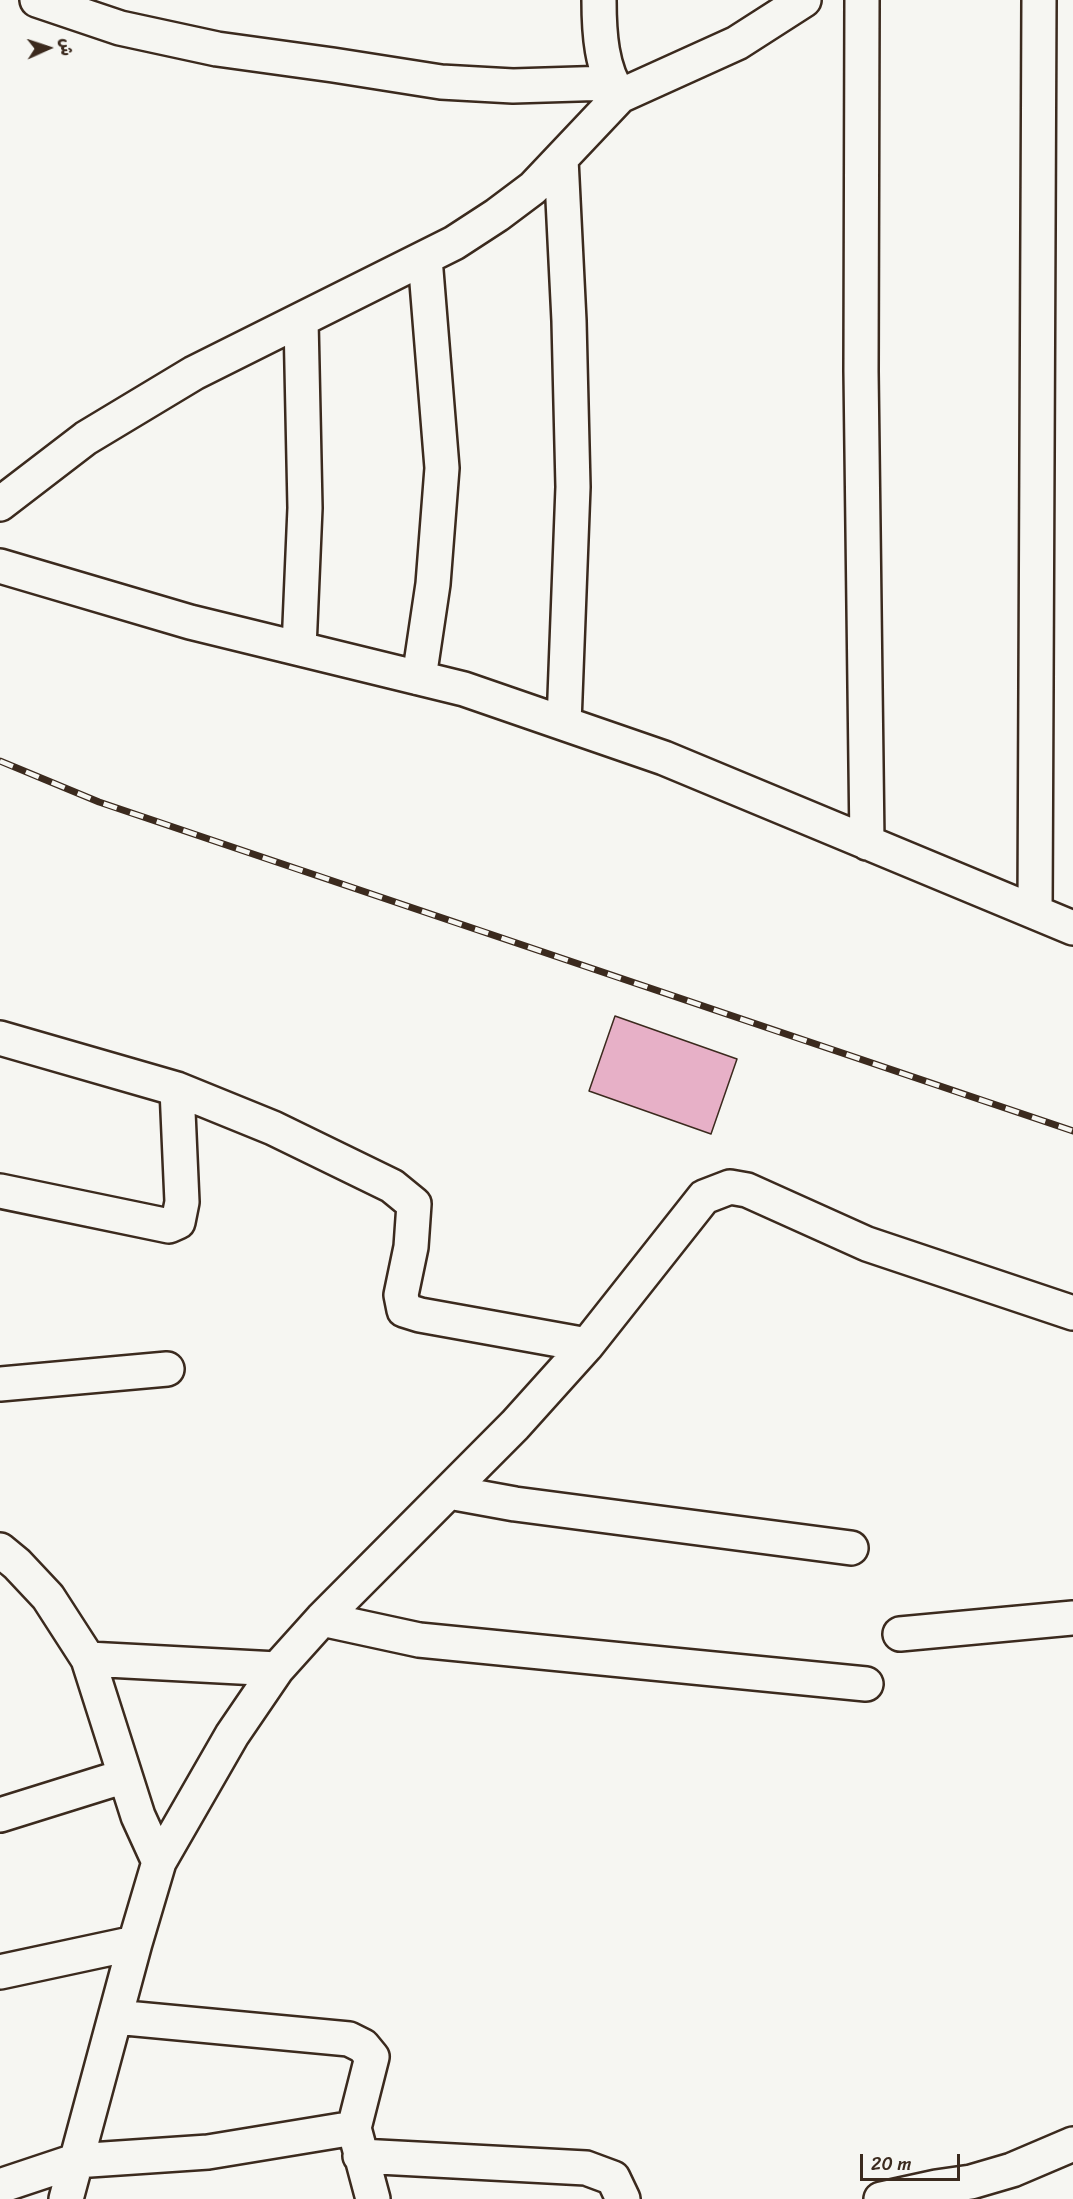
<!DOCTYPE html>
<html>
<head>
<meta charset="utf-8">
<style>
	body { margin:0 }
	#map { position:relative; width:1073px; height:2199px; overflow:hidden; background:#f6f6f2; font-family:Sriracha,"Playpen Sans Arabic",sans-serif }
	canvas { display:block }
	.north { position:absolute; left:18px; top:18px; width:60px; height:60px; -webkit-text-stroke:4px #f6f6f2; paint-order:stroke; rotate:87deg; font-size:16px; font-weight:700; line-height:24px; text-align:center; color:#3b2a1e }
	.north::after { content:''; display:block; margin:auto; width:21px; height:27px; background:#3b2a1e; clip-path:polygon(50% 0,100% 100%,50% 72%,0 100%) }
	.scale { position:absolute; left:860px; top:2154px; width:100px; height:27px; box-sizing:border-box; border:3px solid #3b2a1e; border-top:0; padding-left:8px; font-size:18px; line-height:21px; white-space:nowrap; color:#3b2a1e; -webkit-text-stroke:4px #f6f6f2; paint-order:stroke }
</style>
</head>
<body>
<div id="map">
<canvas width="1073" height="2199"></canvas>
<div class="north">ش</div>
<div class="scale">20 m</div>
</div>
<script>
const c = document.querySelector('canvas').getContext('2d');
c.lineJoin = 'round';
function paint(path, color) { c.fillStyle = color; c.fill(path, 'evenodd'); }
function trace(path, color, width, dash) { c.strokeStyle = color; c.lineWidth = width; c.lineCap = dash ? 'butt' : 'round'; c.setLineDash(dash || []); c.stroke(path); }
const building = new Path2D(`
	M 615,1016 L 737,1059 L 711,1134 L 589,1091 Z`);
paint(building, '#e7b0c7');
trace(building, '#3b2a1e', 1.5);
const street = new Path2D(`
	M 37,0 L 120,28 L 217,49 L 333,65 L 441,82 L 513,86 L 610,83
	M 599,0 C 599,32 601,70 620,96
	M 862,0 L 861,371 L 867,843
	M 561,159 L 569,321 L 573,487 L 564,723
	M 0,504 L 86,438 L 194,373 L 454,243 L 497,215 L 533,188 L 620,96 L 737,43 L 804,0
	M 0,566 L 190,622 L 464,689 L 664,758 L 1073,928
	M 299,648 L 305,508 L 301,320
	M 419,678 L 433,584 L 442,468 L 425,258
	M 1035,912 L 1039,0
	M 0,1038 L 177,1089 L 273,1128 L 392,1186 L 414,1204 L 411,1247 L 401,1295 L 404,1310 L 420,1315 L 587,1345
	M 0,1191 L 169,1226 L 178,1222 L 182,1202 L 177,1089
	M 0,1384 L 167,1369
	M 449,1492 L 515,1504 L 851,1548
	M 0,1550 L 17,1564 L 48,1597 L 88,1659 L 138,1816 L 159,1862
	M 322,1619 L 419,1640 L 866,1684
	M 900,1634 L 1073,1618
	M 88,1659 L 277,1669
	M 0,1815 L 125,1776
	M 0,1972 L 135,1943
	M 115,2017 L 349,2039 L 363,2046 L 372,2057 L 354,2128
	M 360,2156 L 586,2168 L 613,2178 L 623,2199
	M 0,2186 L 75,2161 L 208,2152 L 354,2128 L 373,2199
	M 66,2199 L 135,1943 L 159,1862 L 232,1735 L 277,1669 L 322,1619 L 515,1425 L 587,1345 L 704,1197 L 730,1187 L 747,1190 L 867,1244 L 1073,1313
	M 881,2199 L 936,2187 L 971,2182 L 1012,2170 L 1073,2144`);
trace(street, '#3b2a1e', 38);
trace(street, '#f6f6f2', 33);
const rail = new Path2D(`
	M 0,761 L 99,802 L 1073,1131`);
trace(rail, '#3b2a1e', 7);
trace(rail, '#f6f6f2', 4.5, [14]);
</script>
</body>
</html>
